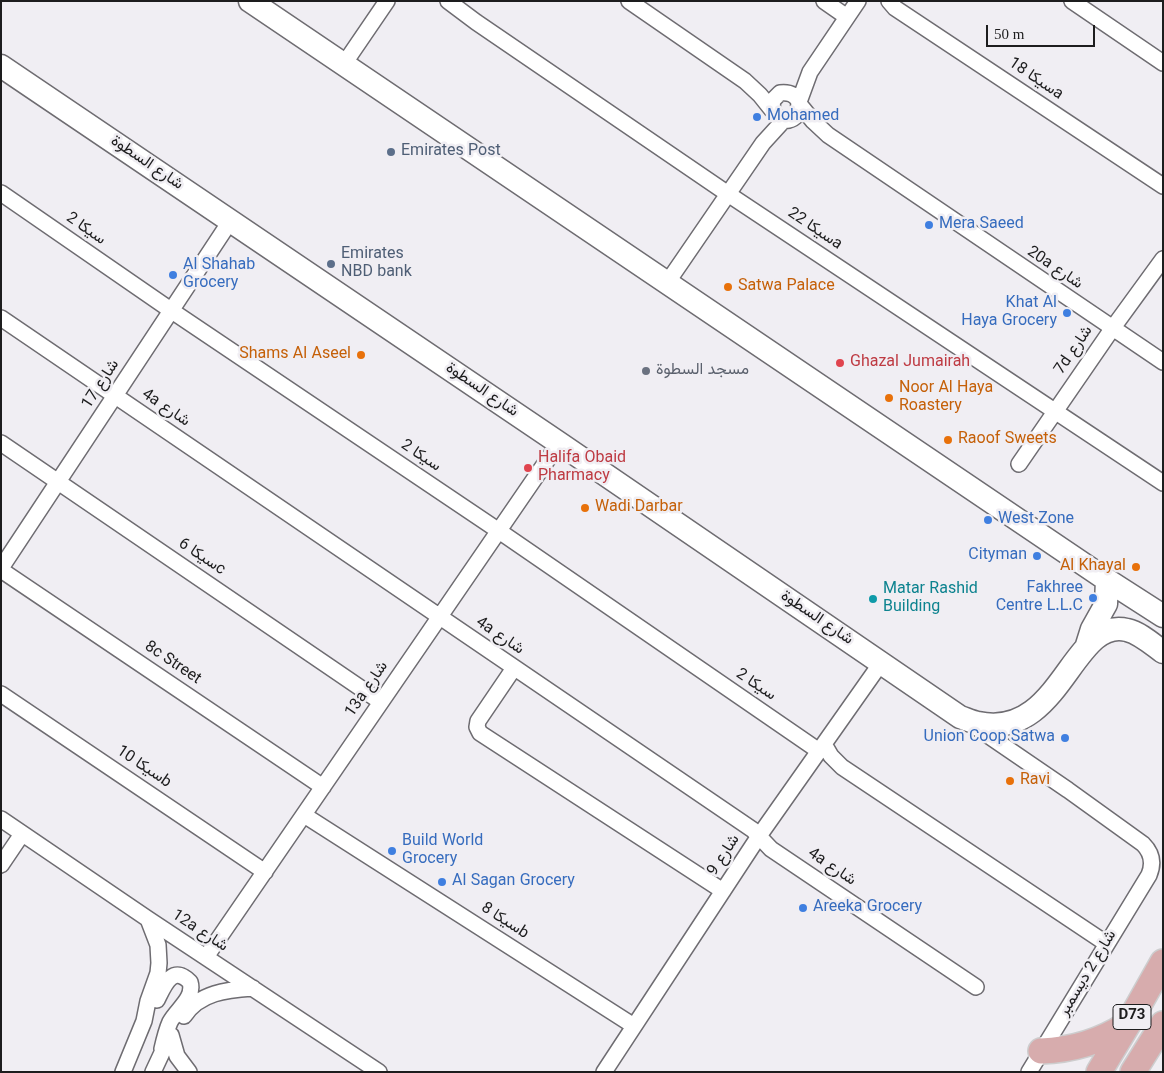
<!DOCTYPE html>
<html>
<head>
<meta charset="utf-8">
<style>
	body { margin:0 }
	#map { position:relative; width:1164px; height:1073px; overflow:hidden; background:#f0eef3; font-family:Georgia,serif }
	canvas { display:block }
	.frame { position:absolute; inset:0; border:2px solid #1d1d1e; pointer-events:none }
	.scale { position:absolute; left:986px; top:25px; width:109px; height:22px; box-sizing:border-box; border:2px solid #1d1d1e; border-top:0; padding-left:6px; font-size:15px; line-height:18px; white-space:nowrap; color:#1d1d1e; -webkit-text-stroke:4px #f0eef3; paint-order:stroke }
</style>
</head>
<body>
<div id="map">
<canvas width="1164" height="1073"></canvas>
<div class="frame"></div>
<div class="scale">50 m</div>
</div>
<script>
const c = document.querySelector('canvas').getContext('2d');
c.lineJoin = 'round';
function trace(path, color, width, dash) { c.strokeStyle = color; c.lineWidth = width; c.lineCap = dash ? 'butt' : 'round'; c.setLineDash(dash || []); c.stroke(path); }
function write(font, color, halo, rows, align = 'center') {
  c.font = font + ' Georgia,Vazirmatn,serif'; c.lineWidth = 5; c.setLineDash([]); c.textBaseline = 'middle'; c.strokeStyle = halo; c.fillStyle = color; for (const [text, x, y, turn = 0] of rows) {
    c.save(); c.translate(x, y); c.rotate((+turn || 0) * Math.PI / 180); c.textAlign = isNaN(turn) ? turn : align; if (halo) c.strokeText(text, 0, 0); c.fillText(text, 0, 0); c.restore();
  }
}
const minor = new Path2D(`
	M 448,1 L 476,22 L 728,194 L 1163,483
	M 629,1 L 745,81 L 760,95 L 772,110
	M 824,1 L 847,17
	M 889,1 L 895,8 L 1163,186
	M 1072,1 L 1163,63
	M 344,64 L 387,1
	M 799,102 C 795,94 789,92 780,93 L 773,100 C 769,117 786,128 798,114 L 799,102 L 810,72 L 858,1
	M 800,105 L 813,121 L 828,135 L 1163,362
	M 1,193 L 172,311 L 499,531 L 819,751
	M 667,283 L 763,143 L 784,120
	M 1,318 L 753,830 L 771,849 L 976,987
	M 1,443 L 381,702
	M 1019,464 L 1112,329 L 1163,259
	M 1,568 L 231,220
	M 1,570 L 323,787
	M 514,668 L 478,721 L 477,727 L 480,733 L 723,891
	M 1,694 L 265,872
	M 970,723 L 1068,790 L 1143,844 C 1152,853 1154,863 1149,875 L 1029,1072
	M 824,744 L 831,756 L 842,767 L 1107,944
	M 304,815 L 634,1026
	M 1,819 L 148,919 L 379,1072
	M 1,865 L 22,834
	M 206,957 L 559,443
	M 157,1000 C 164,986 172,964 190,982 C 195,998 177,1009 170,1022 C 166,1031 164,1040 162,1049
	M 184,1016 C 200,992 227,990 253,988
	M 171,1035 L 177,1056 L 189,1072
	M 123,1072 L 144,1021 L 148,1001 L 158,973 L 159,963 L 158,945 L 148,919
	M 153,1072 L 167,1042
	M 604,1072 L 759,836 L 881,663`);
const secondary = new Path2D(`
	M 250,1 L 1107,580 L 1163,616
	M 1,66 L 559,443 L 960,717 C 966,719 972,722 978,723 C 1061,741 1072,616 1127,630 C 1140,633 1152,644 1163,652
	M 1087,645 L 1092,629 L 1106,604 L 1107,580`);
const primary = new Path2D(`
	M 1041,1051 C 1073,1050 1100,1042 1126,1025
	M 1099,1072 L 1128,1024 L 1163,962
	M 1133,1072 L 1163,1024`);
trace(minor, '#6e6c71', 18);
trace(secondary, '#6e6c71', 25);
trace(primary, '#cdcdce', 28);
trace(minor, '#fff', 15);
trace(secondary, '#fff', 22);
trace(primary, '#d7acad', 25);
for (const [x, y, r, color] of [
	[757,117,5,"#3f7fe0"],
	[391,152,5,"#5c6f8a"],
	[929,225,5,"#3f7fe0"],
	[331,264,5,"#5c6f8a"],
	[173,275,5,"#3f7fe0"],
	[728,287,5,"#e8710a"],
	[1067,313,5,"#3f7fe0"],
	[361,355,5,"#e8710a"],
	[840,363,5,"#e0444e"],
	[646,371,5,"#6b7280"],
	[889,398,5,"#e8710a"],
	[948,440,5,"#e8710a"],
	[528,468,5,"#e0444e"],
	[585,508,5,"#e8710a"],
	[988,520,5,"#3f7fe0"],
	[1037,556,5,"#3f7fe0"],
	[1136,567,5,"#e8710a"],
	[1093,598,5,"#3f7fe0"],
	[873,599,5,"#0f9aa8"],
	[1065,738,5,"#3f7fe0"],
	[1010,781,5,"#e8710a"],
	[392,851,5,"#3f7fe0"],
	[442,882,5,"#3f7fe0"],
	[803,908,5,"#3f7fe0"]
]) { const dot = new Path2D(); dot.arc(x, y, r, 0, 2 * Math.PI); c.fillStyle = color; c.fill(dot); trace(dot, '#f0eef3', 2); }
for (const [x, y, w] of [
	[1132,1017,38]
]) { const box = new Path2D(); box.roundRect(x - w / 2, y - 12.5, w, 25, 4); c.fillStyle = '#f0eef3'; c.fill(box); trace(box, '#1d1d1e', 1); }
write('bold 15px', '#1d1d1e', null, [
	["D73",1132,1017]
]);
write('16px', '#1d1d1e', '#f0eef3', [
	["سيكا 18a",1035,80,34],
	["شارع السطوة",146,164,34],
	["سيكا 2",85,230,35],
	["سيكا 22a",814,230,34],
	["20a شارع",1054,269,34],
	["7d شارع",1075,351,-56],
	["شارع 17",102,385,-57],
	["شارع السطوة",481,391,34],
	["4a شارع",165,409,34],
	["سيكا 2",420,457,34],
	["سيكا 6c",201,558,34],
	["شارع السطوة",816,619,34],
	["4a شارع",499,637,34],
	["8c Street",172,664,34],
	["سيكا 2",755,686,34],
	["13a شارع",368,690,-56],
	["سيكا 10b",143,768,34],
	["شارع 9",725,856,-57],
	["4a شارع",831,868,34],
	["سيكا 8b",504,922,33],
	["12a شارع",199,932,33],
	["شارع 2 ديسمبر",1089,974,-59]
]);
write('16px', '#366cbe', '#f0eef3', [
	["Mohamed",767,117],
	["Mera Saeed",939,225],
	["Al Shahab",183,266],
	["Grocery",183,284],
	["Khat Al",1057,304,"right"],
	["Haya Grocery",1057,322,"right"],
	["West Zone",998,520],
	["Cityman",1027,556,"right"],
	["Fakhree",1083,589,"right"],
	["Centre L.L.C",1083,607,"right"],
	["Union Coop Satwa",1055,738,"right"],
	["Build World",402,842],
	["Grocery",402,860],
	["Al Sagan Grocery",452,882],
	["Areeka Grocery",813,908]
], 'left');
write('16px', '#4e5e75', '#f0eef3', [
	["Emirates Post",401,152],
	["Emirates",341,255],
	["NBD bank",341,273]
], 'left');
write('16px', '#c56008', '#f0eef3', [
	["Satwa Palace",738,287],
	["Shams Al Aseel",351,355,"right"],
	["Noor Al Haya",899,389],
	["Roastery",899,407],
	["Raoof Sweets",958,440],
	["Wadi Darbar",595,508],
	["Al Khayal",1126,567,"right"],
	["Ravi",1020,781]
], 'left');
write('16px', '#be3a42', '#f0eef3', [
	["Ghazal Jumairah",850,363],
	["Halifa Obaid",538,459],
	["Pharmacy",538,477]
], 'left');
write('16px', '#5b616d', '#f0eef3', [
	["مسجد السطوة",656,371]
], 'left');
write('16px', '#0d838f', '#f0eef3', [
	["Matar Rashid",883,590],
	["Building",883,608]
], 'left');
</script>
</body>
</html>
